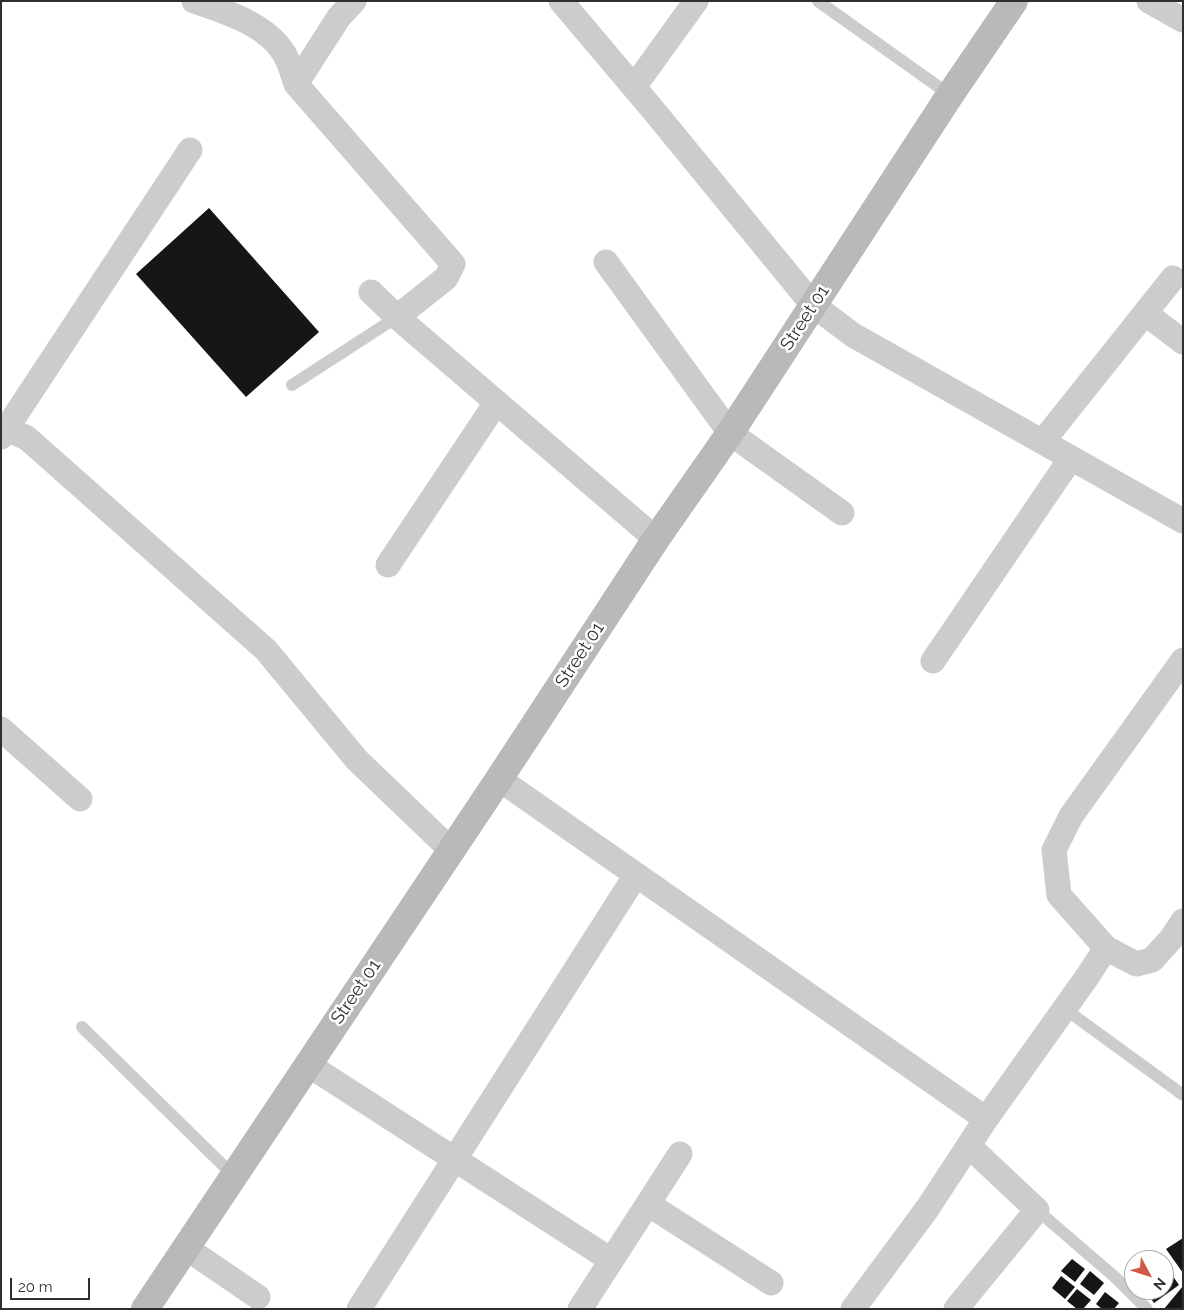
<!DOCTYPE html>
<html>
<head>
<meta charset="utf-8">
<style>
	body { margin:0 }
	#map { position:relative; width:1184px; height:1310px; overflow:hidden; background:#fff; font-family:Raleway,sans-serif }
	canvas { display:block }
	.frame { position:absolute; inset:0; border:2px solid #2f2f2f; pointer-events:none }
	.north { position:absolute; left:1124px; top:1250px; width:50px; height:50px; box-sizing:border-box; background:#fff; border:1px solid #acacac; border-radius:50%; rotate:130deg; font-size:14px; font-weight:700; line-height:20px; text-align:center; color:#2f2f2f }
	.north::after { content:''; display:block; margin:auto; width:18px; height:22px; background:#d15846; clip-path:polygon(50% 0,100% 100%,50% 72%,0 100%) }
	.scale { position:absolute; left:10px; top:1278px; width:80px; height:22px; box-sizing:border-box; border:2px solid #2f2f2f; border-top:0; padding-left:6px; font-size:15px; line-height:18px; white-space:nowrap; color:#2f2f2f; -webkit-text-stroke:4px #fff; paint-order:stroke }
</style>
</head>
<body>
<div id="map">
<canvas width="1184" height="1310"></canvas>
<div class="frame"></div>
<div class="north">N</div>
<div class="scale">20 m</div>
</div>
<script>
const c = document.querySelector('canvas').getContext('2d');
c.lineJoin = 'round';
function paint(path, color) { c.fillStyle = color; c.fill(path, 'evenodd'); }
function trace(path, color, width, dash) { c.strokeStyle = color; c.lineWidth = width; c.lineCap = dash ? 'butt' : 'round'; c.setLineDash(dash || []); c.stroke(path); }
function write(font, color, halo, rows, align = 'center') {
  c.font = font + ' Raleway,sans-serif'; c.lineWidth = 5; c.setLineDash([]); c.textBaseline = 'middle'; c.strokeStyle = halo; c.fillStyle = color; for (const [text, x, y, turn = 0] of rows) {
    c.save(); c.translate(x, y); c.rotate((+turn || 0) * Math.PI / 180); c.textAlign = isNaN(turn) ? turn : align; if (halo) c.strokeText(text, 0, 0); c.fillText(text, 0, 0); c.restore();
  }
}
paint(new Path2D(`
	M 209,208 L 319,332 L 246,397 L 136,274 Z
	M 1183,1238 L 1183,1273 L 1166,1249 Z
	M 1072,1259 L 1085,1269 L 1075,1282 L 1061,1271 Z
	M 1164,1263 L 1179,1285 L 1154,1303 L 1145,1290 L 1164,1290 Z
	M 1090,1271 L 1104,1283 L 1094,1295 L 1080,1284 Z
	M 1061,1276 L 1075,1287 L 1065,1299 L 1052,1288 Z
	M 1183,1286 L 1183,1309 L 1164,1309 Z
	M 1077,1289 L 1091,1300 L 1083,1309 L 1077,1309 L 1067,1301 Z
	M 1105,1292 L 1119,1303 L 1114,1309 L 1102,1309 L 1096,1304 Z`), '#161616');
trace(new Path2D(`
	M 818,1 L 950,95
	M 292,385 L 397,317
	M 1065,1009 L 1183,1095
	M 82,1027 L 234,1176
	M 1037,1210 L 1116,1278 L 1147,1309`), '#ccc', 12);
trace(new Path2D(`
	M 194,1 C 226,12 271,25 287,59 C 291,67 293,76 296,84 L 453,264 L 446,278 L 397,317
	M 561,1 L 654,111 L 813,305 L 853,335 L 1183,521
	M 1149,1 L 1183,20
	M 296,84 L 339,17 L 354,1
	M 634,87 L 696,1
	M 606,262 L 730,433 L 842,513
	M 371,292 L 397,317 L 656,539
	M 1145,313 L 1183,342
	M 7,429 L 27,438 L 266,650 L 357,760 L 451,850
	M 1,437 L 190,150
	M 1043,441 L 1173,278
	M 388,565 L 496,403
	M 1183,660 L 1071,816 L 1054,850 L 1059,895 L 1106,948 L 1136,964 L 1152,960 L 1171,939 L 1183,921
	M 933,661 L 1071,458
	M 1,729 L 80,799
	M 499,779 L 986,1119
	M 307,1064 L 611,1260
	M 648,1204 L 771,1283
	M 186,1248 L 258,1297
	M 359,1309 L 636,875
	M 580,1309 L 680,1154
	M 853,1309 L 927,1209 L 986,1119 L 1087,977 L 1106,948
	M 956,1309 L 1037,1210 L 969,1146`), '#ccc', 25);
trace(new Path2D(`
	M 145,1309 L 499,779 L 656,539 L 730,433 L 950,95 L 1014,1`), '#b9b9b9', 28);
write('18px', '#2f2f2f', '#fff', [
	["Street 01",805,318,-57],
	["Street 01",580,655,-57],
	["Street 01",356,992,-56]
]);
</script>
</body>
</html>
